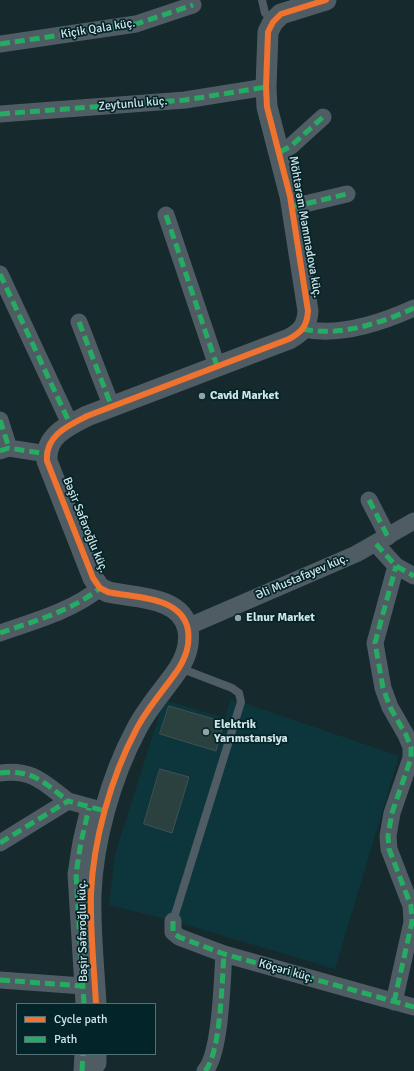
<!DOCTYPE html>
<html>
<head>
<meta charset="utf-8">
<style>
	body { margin:0 }
	#map { position:relative; width:414px; height:1071px; overflow:hidden; background:#16292c; font-family:Signika,sans-serif }
	canvas { display:block }
	.legend { position:absolute; left:16px; top:1003px; width:140px; height:52px; box-sizing:border-box; background:#03252a; border:1px solid #567176; margin:0; padding:5px 7px; list-style:none; font-size:12px; color:#d2e4e7 }
	.legend li { display:flex; align-items:center; gap:8px; height:20px }
	.legend b { width:20px; border:1px solid #567176 }
</style>
</head>
<body>
<div id="map">
<canvas width="414" height="1071"></canvas>
<ul class="legend">
<li><b style="height:5px;background:#ef722f"></b>Cycle path</li>
<li><b style="height:5px;background:#26ab63"></b>Path</li>
</ul>
</div>
<script>
const c = document.querySelector('canvas').getContext('2d');
c.lineJoin = 'round';
function paint(path, color) { c.fillStyle = color; c.fill(path, 'evenodd'); }
function trace(path, color, width, dash) { c.strokeStyle = color; c.lineWidth = width; c.lineCap = dash ? 'butt' : 'round'; c.setLineDash(dash || []); c.stroke(path); }
function write(font, color, halo, rows, align = 'center') {
  c.font = font + ' Signika,sans-serif'; c.lineWidth = 3.5; c.setLineDash([]); c.textBaseline = 'middle'; c.strokeStyle = halo; c.fillStyle = color; for (const [text, x, y, turn = 0] of rows) {
    c.save(); c.translate(x, y); c.rotate((+turn || 0) * Math.PI / 180); c.textAlign = isNaN(turn) ? turn : align; if (halo) c.strokeText(text, 0, 0); c.fillText(text, 0, 0); c.restore();
  }
}
paint(new Path2D(`
	M 164,700 L 225,718 L 230,700 L 241,702 L 399,756 L 335,969 L 173,921 L 109,905 L 115,854 Z`), '#0c363c');
const building = new Path2D(`
	M 169,706 L 224,722 L 216,751 L 160,734 Z
	M 160,769 L 189,777 L 172,833 L 144,824 Z`);
paint(building, '#2a413f');
trace(building, '#425151', 1);
trace(new Path2D(`
	M 262,0 L 265,13 L 273,21
	M 173,921 L 241,702 L 239,693 L 232,688 L 180,668`), '#4f5c64', 8);
trace(new Path2D(`
	M 0,44 L 136,24 L 193,5
	M 0,114 L 185,100 L 266,87
	M 280,152 L 291,146 L 323,117
	M 292,207 L 347,194
	M 166,215 L 217,366
	M 0,274 L 70,424
	M 79,322 L 111,405
	M 303,329 C 340,337 381,323 414,308
	M 0,420 L 9,448
	M 0,451 L 9,448 L 47,454
	M 369,500 L 388,537
	M 376,544 L 396,566 L 414,576
	M 187,627 L 356,554 L 414,521
	M 0,633 C 34,621 72,611 100,588
	M 0,773 C 33,769 43,782 68,801
	M 0,843 L 68,801 L 101,810
	M 173,921 L 173,932 L 179,937 L 224,954 L 414,1007
	M 0,980 L 83,986
	M 394,1002 L 412,922 L 411,906 L 389,849 L 388,836 L 392,813 L 411,758 L 411,747 L 406,735 L 390,707 L 383,688 L 375,643 L 396,566
	M 84,1004 L 76,874 L 81,842 L 89,808
	M 82,1071 L 83,1054
	M 205,1071 C 221,1053 222,979 224,954`), '#4f5c64', 17);
trace(new Path2D(`
	M 96,1004 C 94,967 90,931 91,894 C 93,841 111,777 136,730 C 147,708 165,689 179,668 C 186,656 190,645 188,630 C 182,596 135,598 108,592 L 100,588 L 93,578 L 47,461 C 45,436 67,426 87,416 L 289,339 C 302,332 307,326 308,311 L 290,196 L 267,107 L 266,87 L 268,32 L 273,22 L 281,14 L 326,0
	M 96,1063 L 96,1054`), '#4f5c64', 21);
trace(new Path2D(`
	M 0,44 L 136,24 L 193,5
	M 0,114 L 185,100 L 266,87
	M 280,152 L 291,146 L 323,117
	M 292,207 L 347,194
	M 166,215 L 217,366
	M 0,274 L 70,424
	M 79,322 L 111,405
	M 303,329 C 340,337 381,323 414,308
	M 0,420 L 9,448
	M 0,451 L 9,448 L 47,454
	M 369,500 L 388,537
	M 376,544 L 396,566 L 414,576
	M 0,633 C 34,621 72,611 100,588
	M 0,773 C 33,769 43,782 68,801
	M 0,843 L 68,801 L 105,811
	M 173,921 L 173,932 L 179,937 L 224,954 L 414,1007
	M 0,980 L 83,986
	M 394,1002 L 412,922 L 411,906 L 389,849 L 388,836 L 392,813 L 411,758 L 411,747 L 406,735 L 390,707 L 383,688 L 375,643 L 396,566
	M 84,1004 L 76,874 L 81,842 L 89,808
	M 82,1071 L 83,1054
	M 205,1071 C 221,1053 222,979 224,954`), '#26ab63', 5, [10, 5]);
trace(new Path2D(`
	M 96,1004 C 94,967 90,931 91,894 C 93,841 111,777 136,730 C 147,708 165,689 179,668 C 186,656 190,645 188,630 C 182,596 135,598 108,592 L 100,588 L 93,578 L 47,461 C 45,436 67,426 87,416 L 289,339 C 302,332 307,326 308,311 L 290,196 L 267,107 L 266,87 L 268,32 L 273,22 L 281,14 L 326,0`), '#ef722f', 6);
for (const [x, y, r, color] of [
	[202,396,4,"#90a3a6"],
	[238,618,4,"#90a3a6"],
	[206,732,4,"#90a3a6"]
]) { const dot = new Path2D(); dot.arc(x, y, r, 0, 2 * Math.PI); c.fillStyle = color; c.fill(dot); trace(dot, '#03252a', 1.5); }
write('12px', '#d2e4e7', '#03252a', [
	["Kiçik Qala küç.",98,29,-9],
	["Zeytunlu küç.",133,104,-5],
	["Möhtərəm Məmmədova küç.",305,227,80],
	["Bəşir Səfəroğlu küç.",85,525,68],
	["Əli Mustafayev küç.",302,577,-23],
	["Bəşir Səfəroğlu küç.",83,931,-91],
	["Köçəri küç.",286,971,16]
]);
write('bold 12px', '#d2e4e7', '#03252a', [
	["Cavid Market",210,396],
	["Elnur Market",246,618],
	["Elektrik",214,725],
	["Yarımstansiya",214,739]
], 'left');
</script>
</body>
</html>
